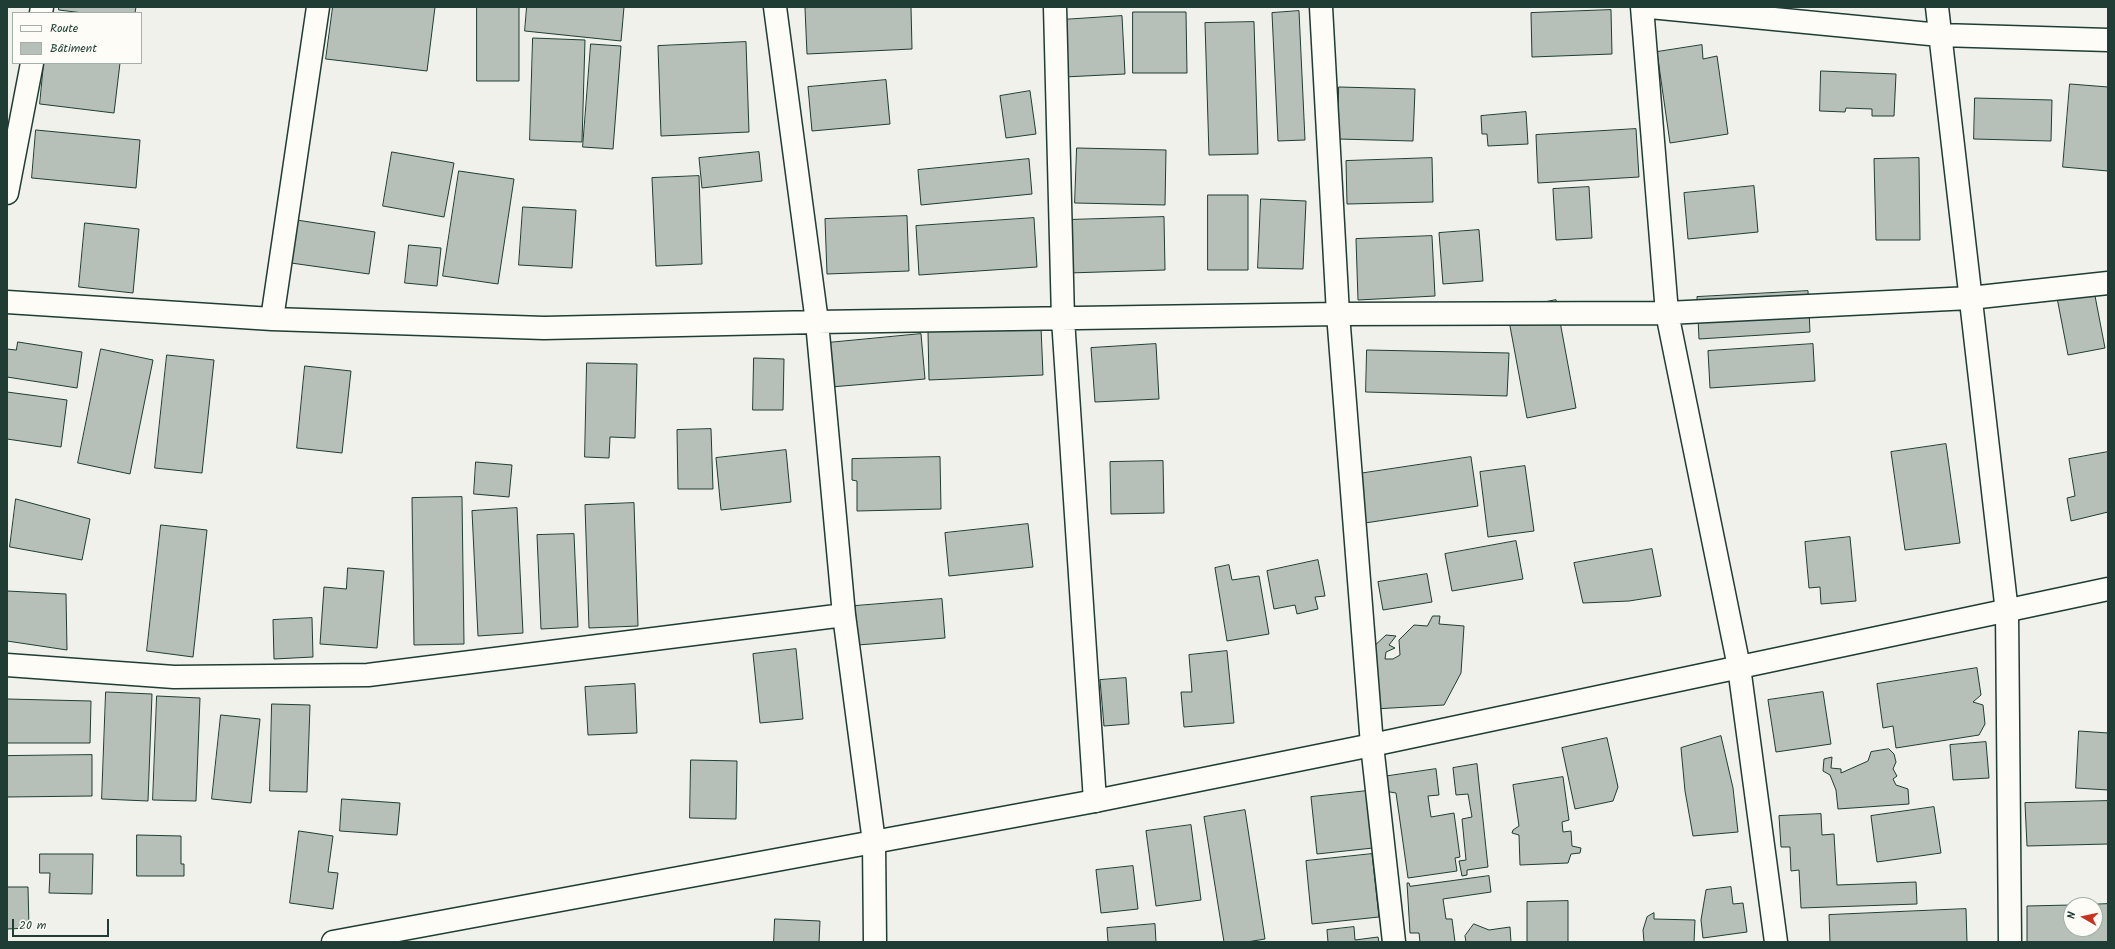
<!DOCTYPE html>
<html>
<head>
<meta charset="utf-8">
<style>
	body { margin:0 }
	#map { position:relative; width:2115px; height:949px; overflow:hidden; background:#f0f1eb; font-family:Kalam,sans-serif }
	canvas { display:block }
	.frame { position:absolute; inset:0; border:8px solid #1f3d34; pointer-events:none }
	.legend { position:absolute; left:12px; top:12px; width:130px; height:52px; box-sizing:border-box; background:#fdfcf7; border:1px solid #a4b0a9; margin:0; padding:5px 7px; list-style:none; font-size:12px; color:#1f3d34 }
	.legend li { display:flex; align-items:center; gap:8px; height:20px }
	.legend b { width:20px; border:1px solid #a4b0a9 }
	.north { position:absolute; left:2063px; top:897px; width:40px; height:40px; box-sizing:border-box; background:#fdfcf7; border:1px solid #a4b0a9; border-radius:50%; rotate:279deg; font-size:11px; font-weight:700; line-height:16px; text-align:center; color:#1f3d34 }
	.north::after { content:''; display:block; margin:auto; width:14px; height:18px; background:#c8321e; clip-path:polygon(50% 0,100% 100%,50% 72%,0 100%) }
	.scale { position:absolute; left:12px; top:919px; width:97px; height:18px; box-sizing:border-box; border:2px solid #1f3d34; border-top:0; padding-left:5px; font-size:12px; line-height:14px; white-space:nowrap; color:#1f3d34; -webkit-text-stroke:3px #fdfcf7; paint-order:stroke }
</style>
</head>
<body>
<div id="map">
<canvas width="2115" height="949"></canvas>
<div class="frame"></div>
<ul class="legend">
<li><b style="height:5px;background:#fdfcf7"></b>Route</li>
<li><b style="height:11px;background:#b6bfb8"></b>Bâtiment</li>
</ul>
<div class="north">N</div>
<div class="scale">20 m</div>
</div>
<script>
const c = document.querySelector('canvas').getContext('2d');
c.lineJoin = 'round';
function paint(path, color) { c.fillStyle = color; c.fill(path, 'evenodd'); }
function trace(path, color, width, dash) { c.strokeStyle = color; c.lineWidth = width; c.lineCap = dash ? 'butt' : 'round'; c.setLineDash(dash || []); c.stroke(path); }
const building = new Path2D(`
	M 59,7 L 136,7 L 135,13 L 83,13 L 59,10 Z
	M 333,7 L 435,7 L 427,71 L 326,59 Z
	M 477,7 L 519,7 L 519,81 L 477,81 Z
	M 527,7 L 624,7 L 621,41 L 525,31 Z
	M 840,7 L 911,7 L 912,49 L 807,54 L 805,8 Z
	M 1611,10 L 1612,54 L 1532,57 L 1531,13 Z
	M 1299,11 L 1305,140 L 1278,141 L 1272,13 Z
	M 1133,12 L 1186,12 L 1187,73 L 1133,73 Z
	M 1122,16 L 1125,74 L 1064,77 L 1061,20 Z
	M 1254,22 L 1258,154 L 1209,155 L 1205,23 Z
	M 533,38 L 585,40 L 582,142 L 530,140 Z
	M 746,42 L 749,132 L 661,136 L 658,46 Z
	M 591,44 L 621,46 L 613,149 L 583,147 Z
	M 1702,45 L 1703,59 L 1717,56 L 1728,134 L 1670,143 L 1657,52 Z
	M 44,63 L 120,63 L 114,113 L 40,104 Z
	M 1821,71 L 1896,74 L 1894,116 L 1872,116 L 1872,109 L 1846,108 L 1845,112 L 1820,111 Z
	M 886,80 L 890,124 L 812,131 L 808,87 Z
	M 2070,84 L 2108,87 L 2108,171 L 2063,167 Z
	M 1339,87 L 1415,89 L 1413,141 L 1338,139 Z
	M 1030,91 L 1036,134 L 1006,138 L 1000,96 Z
	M 1975,98 L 2052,100 L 2051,141 L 1974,139 Z
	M 1526,112 L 1528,144 L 1488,146 L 1487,134 L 1482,134 L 1481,116 Z
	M 1636,129 L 1639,177 L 1538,183 L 1536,135 Z
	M 36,130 L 140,140 L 136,188 L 32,178 Z
	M 1077,148 L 1166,150 L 1165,205 L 1075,203 Z
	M 392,152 L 454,163 L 444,217 L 383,206 Z
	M 759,152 L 762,181 L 702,188 L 699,158 Z
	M 1432,158 L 1433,202 L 1347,204 L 1346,161 Z
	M 1919,158 L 1920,240 L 1876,240 L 1874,159 Z
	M 1029,159 L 1032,194 L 921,205 L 918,170 Z
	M 459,171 L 514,179 L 498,284 L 443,276 Z
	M 699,176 L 702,264 L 656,266 L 652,178 Z
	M 1754,186 L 1758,232 L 1688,239 L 1684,193 Z
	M 1589,187 L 1592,238 L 1556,240 L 1553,189 Z
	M 1208,195 L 1248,195 L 1248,270 L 1208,270 Z
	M 1261,199 L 1306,201 L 1303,269 L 1258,268 Z
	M 523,207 L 576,210 L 572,268 L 519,265 Z
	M 907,216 L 909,271 L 827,274 L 825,219 Z
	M 1164,217 L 1165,270 L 1068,273 L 1067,220 Z
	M 1034,218 L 1037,267 L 919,275 L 916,226 Z
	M 290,219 L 375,232 L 369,274 L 284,262 Z
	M 85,223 L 139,229 L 133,293 L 79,287 Z
	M 1479,230 L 1483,281 L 1443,284 L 1439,233 Z
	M 1432,236 L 1435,296 L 1358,300 L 1356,239 Z
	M 409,245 L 441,248 L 437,286 L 405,283 Z
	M 2091,275 L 2105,348 L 2068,355 L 2054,282 Z
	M 1808,291 L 1810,332 L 1699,339 L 1697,297 Z
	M 1556,300 L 1576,408 L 1527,418 L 1507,310 Z
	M 1041,327 L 1043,375 L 929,380 L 928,332 Z
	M 921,334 L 925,379 L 831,387 L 827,343 Z
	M 18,342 L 82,352 L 77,388 L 7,377 L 7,349 L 16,350 Z
	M 1156,344 L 1159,399 L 1095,402 L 1091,348 Z
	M 1813,344 L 1815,381 L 1710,388 L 1708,351 Z
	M 101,349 L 153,360 L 130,474 L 78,463 Z
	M 1367,350 L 1509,353 L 1507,396 L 1366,392 Z
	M 167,355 L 214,360 L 202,473 L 155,468 Z
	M 754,358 L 784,359 L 783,410 L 753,410 Z
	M 587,363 L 637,364 L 635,438 L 610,437 L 609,458 L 585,457 Z
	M 305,366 L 351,371 L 342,453 L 297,448 Z
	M 7,392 L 67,400 L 61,447 L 7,439 Z
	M 711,429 L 713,489 L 678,489 L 677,430 Z
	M 1946,444 L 1960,543 L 1905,550 L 1891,452 Z
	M 786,450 L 791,502 L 721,510 L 716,458 Z
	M 2108,452 L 2108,512 L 2071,521 L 2067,498 L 2075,496 L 2069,459 Z
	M 940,457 L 941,509 L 857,511 L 857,481 L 852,480 L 852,459 Z
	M 1471,457 L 1478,506 L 1365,523 L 1358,474 Z
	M 1163,461 L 1164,513 L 1111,514 L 1110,462 Z
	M 476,462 L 512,465 L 509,497 L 474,494 Z
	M 1525,466 L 1534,531 L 1488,537 L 1480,472 Z
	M 462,497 L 464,644 L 414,645 L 412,498 Z
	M 16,499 L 90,519 L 82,560 L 10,547 Z
	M 634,503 L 638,626 L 589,628 L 585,505 Z
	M 517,508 L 523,633 L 478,636 L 472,511 Z
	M 1028,524 L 1033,567 L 949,576 L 945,533 Z
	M 161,525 L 207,530 L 193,657 L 147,651 Z
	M 574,534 L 578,627 L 541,629 L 537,535 Z
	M 1850,537 L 1856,601 L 1821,604 L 1820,587 L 1809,588 L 1805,542 Z
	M 1516,541 L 1523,579 L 1452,591 L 1445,554 Z
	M 1652,549 L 1661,596 L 1629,601 L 1583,603 L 1574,563 Z
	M 1318,560 L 1325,596 L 1315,597 L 1318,609 L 1297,614 L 1295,605 L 1274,609 L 1267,571 Z
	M 1229,565 L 1232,580 L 1259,576 L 1269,634 L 1227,641 L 1215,568 Z
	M 348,568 L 384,571 L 377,648 L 320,644 L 324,587 L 346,589 Z
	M 1427,574 L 1432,602 L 1383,610 L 1378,582 Z
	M 7,591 L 66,594 L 67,650 L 7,641 Z
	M 942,599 L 945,638 L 858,645 L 855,606 Z
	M 1433,616 L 1440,616 L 1439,624 L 1464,626 L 1461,673 L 1444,705 L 1374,709 L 1371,649 L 1386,635 L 1396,636 L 1389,645 L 1395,648 L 1386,652 L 1385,659 L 1393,659 L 1400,655 L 1399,640 L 1414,625 L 1427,626 Z
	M 312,618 L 313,657 L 274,659 L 273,620 Z
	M 796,649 L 803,719 L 760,723 L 753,654 Z
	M 1227,651 L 1234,723 L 1184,727 L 1181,692 L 1192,692 L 1189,655 Z
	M 1977,668 L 1981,695 L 1973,702 L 1983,705 L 1985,724 L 1979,735 L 1896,748 L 1893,726 L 1883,728 L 1877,684 Z
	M 1126,678 L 1129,724 L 1104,726 L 1100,680 Z
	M 635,684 L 637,733 L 588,735 L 585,687 Z
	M 106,692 L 152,694 L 148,801 L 102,799 Z
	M 1823,692 L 1831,744 L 1776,752 L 1768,700 Z
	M 157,696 L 200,698 L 196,801 L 153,800 Z
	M 7,699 L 91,701 L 90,743 L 7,743 Z
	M 272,704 L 310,705 L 307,792 L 270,791 Z
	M 221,715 L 260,719 L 251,803 L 212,799 Z
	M 2079,731 L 2108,733 L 2108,790 L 2076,788 Z
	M 1721,736 L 1733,788 L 1738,832 L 1693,836 L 1685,791 L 1681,748 Z
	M 1607,738 L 1618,787 L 1613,801 L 1575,809 L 1562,748 Z
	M 1986,742 L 1989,778 L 1953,780 L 1950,745 Z
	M 1889,749 L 1894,754 L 1896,762 L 1893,769 L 1897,776 L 1893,779 L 1896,785 L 1908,789 L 1909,804 L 1838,809 L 1836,790 L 1830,775 L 1823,771 L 1824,759 L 1832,757 L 1831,768 L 1841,769 L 1841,773 L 1868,761 L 1871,752 Z
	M 92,755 L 92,796 L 7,797 L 7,756 Z
	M 691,760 L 737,761 L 736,819 L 690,818 Z
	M 1477,764 L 1488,867 L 1467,870 L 1467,875 L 1462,876 L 1459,861 L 1466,860 L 1462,819 L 1472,817 L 1468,794 L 1456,795 L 1453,768 Z
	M 1436,769 L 1439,795 L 1428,796 L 1431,817 L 1454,813 L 1460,857 L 1455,858 L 1457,871 L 1408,878 L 1396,793 L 1384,791 L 1382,777 Z
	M 1563,777 L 1569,820 L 1562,822 L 1563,832 L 1571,831 L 1572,846 L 1581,848 L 1580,853 L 1571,854 L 1568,863 L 1520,865 L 1519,835 L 1512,833 L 1513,830 L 1519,826 L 1513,785 Z
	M 1367,791 L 1373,848 L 1317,854 L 1311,797 Z
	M 342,799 L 400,803 L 397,835 L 340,831 Z
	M 2108,801 L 2108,844 L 2027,846 L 2025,803 Z
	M 1934,807 L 1941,853 L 1877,862 L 1871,816 Z
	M 1245,810 L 1265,939 L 1247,942 L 1224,942 L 1204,817 Z
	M 1821,814 L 1822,835 L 1834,834 L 1837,885 L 1916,882 L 1917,904 L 1801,908 L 1799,870 L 1791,871 L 1790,847 L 1781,847 L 1779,816 Z
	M 1191,825 L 1201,900 L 1156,906 L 1146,831 Z
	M 299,831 L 333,836 L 328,872 L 338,873 L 333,909 L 290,903 Z
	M 137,835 L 181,836 L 181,864 L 184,864 L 184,876 L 137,876 Z
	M 40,854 L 93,854 L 92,894 L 49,893 L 50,873 L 40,873 Z
	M 1372,854 L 1379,917 L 1312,924 L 1306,861 Z
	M 1133,866 L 1138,909 L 1101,913 L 1096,870 Z
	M 1489,876 L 1491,892 L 1443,899 L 1446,919 L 1452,919 L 1455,942 L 1420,942 L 1419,933 L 1410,933 L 1407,883 L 1409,883 L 1410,886 Z
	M 7,887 L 28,887 L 29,928 L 7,929 Z
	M 1731,887 L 1733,904 L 1743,903 L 1747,932 L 1703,938 L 1701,920 L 1706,890 Z
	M 1568,901 L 1568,942 L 1527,942 L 1527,902 Z
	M 2108,904 L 2108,942 L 2027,942 L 2027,906 L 2071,905 L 2071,929 L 2095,929 L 2095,905 L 2077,905 Z
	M 1966,909 L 1967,942 L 1830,942 L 1829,915 Z
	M 1654,913 L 1654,919 L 1695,920 L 1694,942 L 1644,942 L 1643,930 L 1647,917 Z
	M 775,919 L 820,921 L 819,942 L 774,942 Z
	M 1155,924 L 1156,942 L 1108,942 L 1107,928 Z
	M 1474,924 L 1489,930 L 1510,927 L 1511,942 L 1466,942 L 1465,936 Z
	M 1354,927 L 1355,940 L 1378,937 L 1379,942 L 1328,942 L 1327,930 Z`);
paint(building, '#b6bfb8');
trace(building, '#1f3d34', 1);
const street = new Path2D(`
	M 775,7 L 817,322 L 844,615 L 874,842 L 875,942
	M 1055,7 L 1063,319 L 1095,801
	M 1321,7 L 1338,314 L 1372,745 L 1394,942
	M 1642,7 L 1667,313 L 1739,667 L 1776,942
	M 1650,7 L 1940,35 L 2108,40
	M 1937,7 L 2007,612 L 2010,942
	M 41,13 L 42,7
	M 7,193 L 32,63
	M 7,302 L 272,319 L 544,328 L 817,322 L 1338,314 L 1667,313 L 1970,298 L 2108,283
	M 272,319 L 318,7
	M 7,665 L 174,677 L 368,675 L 844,615`);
const secondary = new Path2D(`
	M 333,942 L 1095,801 L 1372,745 L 2108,589`);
trace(street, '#1f3d34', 25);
trace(secondary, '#1f3d34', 25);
trace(street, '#fdfcf7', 22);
trace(secondary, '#fdfcf7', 22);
</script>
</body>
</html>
